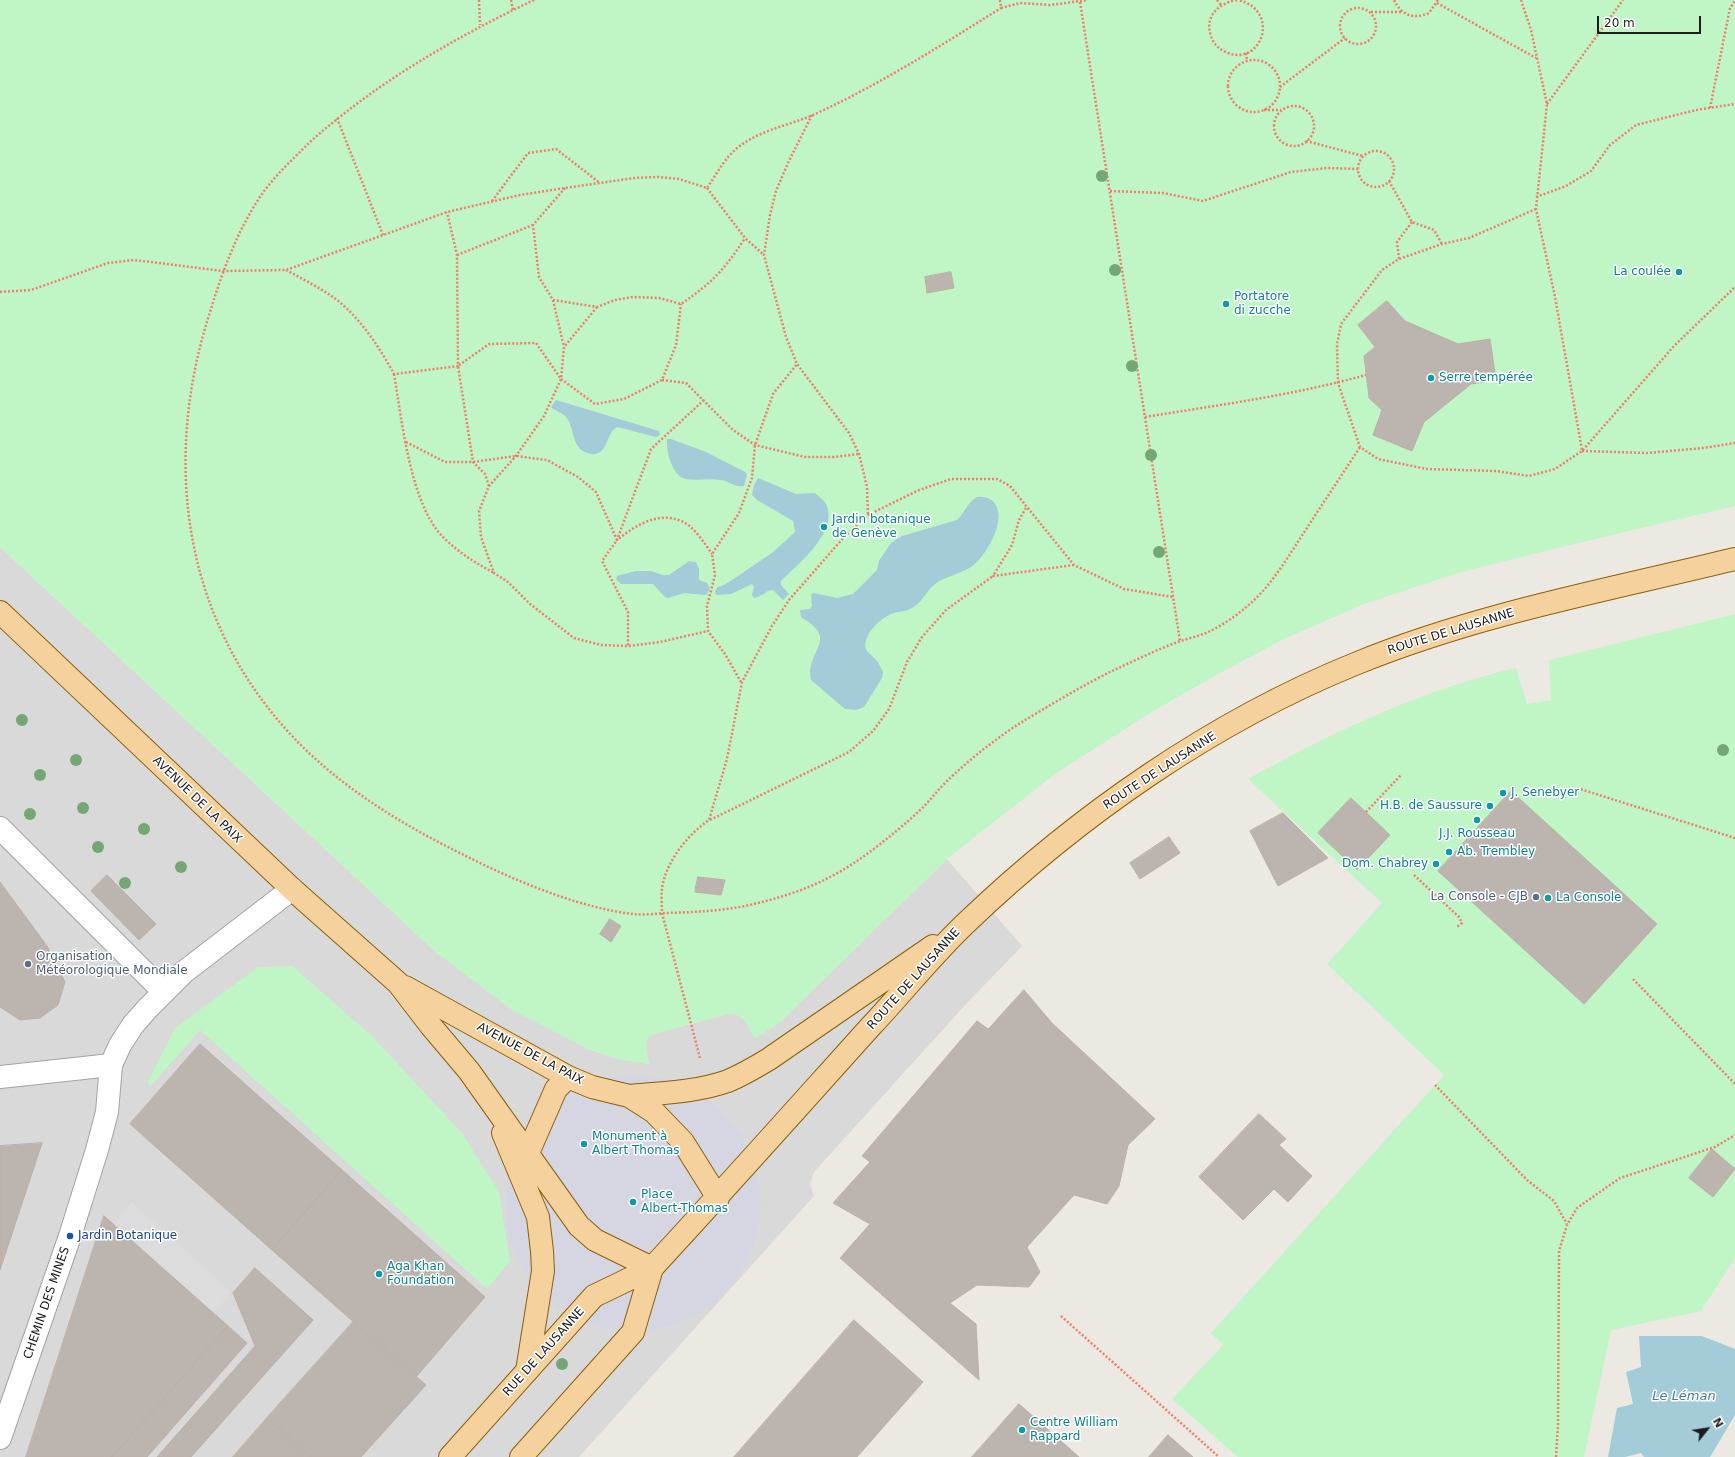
<!DOCTYPE html>
<html>
<head>
<meta charset="utf-8">
<style>
	body { margin:0 }
	#map { position:relative; width:1735px; height:1457px; overflow:hidden; background:#ece9e2; font-family:"DejaVu Sans",sans-serif }
	canvas { display:block }
	.north { position:absolute; left:1687px; top:1409px; width:40px; height:40px; -webkit-text-stroke:3px #fff; paint-order:stroke; rotate:60deg; font-size:11px; font-weight:700; line-height:16px; text-align:center; color:#1c1c1c }
	.north::after { content:''; display:block; margin:auto; width:14px; height:18px; background:#1c1c1c; clip-path:polygon(50% 0,100% 100%,50% 72%,0 100%) }
	.scale { position:absolute; left:1597px; top:16px; width:104px; height:18px; box-sizing:border-box; border:2px solid #1c1c1c; border-top:0; padding-left:5px; font-size:12px; line-height:14px; white-space:nowrap; color:#1c1c1c; -webkit-text-stroke:3px #fff; paint-order:stroke }
</style>
</head>
<body>
<div id="map">
<canvas width="1735" height="1457"></canvas>
<div class="north">N</div>
<div class="scale">20 m</div>
</div>
<script>
const c = document.querySelector('canvas').getContext('2d');
c.lineJoin = 'round';
function paint(path, color) { c.fillStyle = color; c.fill(path, 'evenodd'); }
function trace(path, color, width, dash) { c.strokeStyle = color; c.lineWidth = width; c.lineCap = dash ? 'butt' : 'round'; c.setLineDash(dash || []); c.stroke(path); }
function write(font, color, halo, rows, align = 'center') {
  c.font = font + ' "DejaVu Sans",sans-serif'; c.lineWidth = 3; c.setLineDash([]); c.textBaseline = 'middle'; c.strokeStyle = halo; c.fillStyle = color; for (const [text, x, y, turn = 0] of rows) {
    c.save(); c.translate(x, y); c.rotate((+turn || 0) * Math.PI / 180); c.textAlign = isNaN(turn) ? turn : align; if (halo) c.strokeText(text, 0, 0); c.fillText(text, 0, 0); c.restore();
  }
}
paint(new Path2D(`
	M 0,547 L 438,954 L 588,1049 L 619,1059 L 649,1064 L 645,1044 L 648,1037 L 653,1034 L 731,1013 L 738,1014 L 744,1019 L 755,1038 L 780,1022 L 947,859 L 1022,946 L 967,1003 L 814,1172 L 810,1184 L 814,1196 L 579,1457 L 0,1457 Z`), '#dad9d9');
paint(new Path2D(`
	M 0,0 L 1735,0 L 1735,506 L 1553,549 L 1458,573 L 1364,604 L 1286,638 L 1220,673 L 1150,713 L 1055,774 L 947,859 L 780,1022 L 755,1038 C 748,1026 745,1016 731,1013 L 653,1034 C 642,1041 647,1052 649,1064 L 619,1059 L 588,1049 L 512,1010 L 438,954 L 0,547 Z
	M 1735,614 L 1735,1258 L 1701,1311 L 1611,1330 L 1584,1457 L 1238,1457 L 1172,1399 L 1223,1345 L 1211,1333 L 1444,1075 L 1327,964 L 1382,903 L 1248,779 C 1333,732 1421,690 1516,668 L 1527,704 L 1551,700 L 1549,660 Z
	M 292,966 L 371,1035 L 462,1133 L 499,1192 L 510,1261 L 487,1289 L 200,1030 L 150,1087 L 148,1081 L 175,1028 L 258,967 Z`), '#c0f5c5');
paint(new Path2D(`
	M 132,1202 L 232,1292 L 213,1313 L 112,1224 Z`), '#dcdcdc');
paint(new Path2D(`
	M505 1203a128 128 0 1 1 256 0a128 128 0 1 1-256 0Z`), '#d6d6e2');
paint(new Path2D(`
	M 556,400 L 659,431 L 660,435 L 656,437 L 617,427 C 608,432 609,443 602,450 C 600,453 595,455 591,454 C 570,450 576,429 566,417 C 562,412 555,411 551,407 Z
	M 667,439 L 671,439 L 706,452 L 745,472 L 747,475 L 744,486 C 735,488 729,481 721,480 C 709,478 697,481 686,479 C 672,476 666,451 667,439 Z
	M 758,478 L 796,494 L 815,493 C 818,496 824,500 826,504 C 839,532 798,564 781,581 L 781,585 L 789,594 L 783,600 L 773,590 C 766,590 762,597 754,598 L 752,595 L 754,587 L 752,584 L 731,594 L 716,595 L 715,591 L 718,587 L 726,584 L 772,553 L 795,532 L 793,521 L 757,500 L 752,495 L 754,485 Z
	M 977,497 C 987,496 996,500 998,511 C 1002,528 985,557 971,567 C 960,574 946,576 935,584 C 926,591 922,603 912,608 C 906,612 898,611 891,614 C 879,620 866,632 865,646 L 867,651 L 878,662 L 883,672 L 882,678 L 864,707 L 856,710 L 845,709 L 811,680 C 805,649 841,641 801,617 L 800,610 L 810,609 L 812,606 L 811,595 L 814,593 L 837,598 L 853,594 L 877,570 L 879,561 L 891,543 L 902,536 L 957,520 C 965,512 968,502 977,497 Z
	M 689,561 L 696,562 L 699,569 L 699,580 L 707,583 L 710,589 L 706,595 L 684,593 L 668,598 L 665,597 L 653,584 L 621,584 L 616,579 L 617,576 L 636,571 L 651,571 L 663,575 L 669,575 Z
	M 1639,1336 L 1702,1336 L 1735,1349 L 1735,1415 L 1710,1457 L 1644,1457 L 1641,1453 L 1625,1457 L 1608,1457 L 1617,1408 L 1633,1404 L 1626,1372 L 1641,1367 Z`), '#a4cbd8');
const building = new Path2D(`
	M 951,272 L 954,288 L 927,293 L 925,277 Z
	M 1387,301 L 1405,321 L 1458,344 L 1490,339 L 1496,380 L 1471,384 L 1424,422 L 1412,451 L 1373,435 L 1382,410 L 1369,398 L 1364,356 L 1375,347 L 1358,325 Z
	M 1511,791 L 1657,924 L 1584,1004 L 1438,871 Z
	M 1351,798 L 1390,835 L 1357,870 L 1318,833 Z
	M 1283,813 L 1328,858 L 1278,886 L 1250,831 Z
	M 1169,837 L 1180,853 L 1140,879 L 1130,863 Z
	M 107,875 L 156,924 L 139,940 L 91,891 Z
	M 698,877 L 725,880 L 721,895 L 695,892 Z
	M 0,882 L 47,946 L 65,982 L 58,1005 L 40,1018 L 20,1020 L 0,1007 Z
	M 610,919 L 621,926 L 611,942 L 600,934 Z
	M 1024,990 L 1052,1023 L 1155,1119 L 1128,1145 L 1119,1186 L 1107,1204 L 1074,1195 L 1027,1247 L 1040,1272 L 1029,1287 L 977,1285 L 950,1303 L 976,1324 L 979,1380 L 840,1258 L 870,1224 L 833,1203 L 870,1162 L 862,1156 L 977,1021 L 988,1029 Z
	M 200,1044 L 342,1170 L 272,1250 L 130,1124 Z
	M 1259,1114 L 1286,1139 L 1279,1145 L 1312,1176 L 1288,1202 L 1274,1189 L 1243,1220 L 1199,1177 Z
	M 42,1143 L 0,1270 L 0,1146 Z
	M 1712,1149 L 1735,1169 L 1713,1197 L 1689,1178 Z
	M 342,1170 L 485,1297 L 416,1377 L 272,1250 Z
	M 104,1216 L 228,1326 L 112,1457 L 26,1457 Z
	M 255,1268 L 313,1320 L 191,1457 L 157,1457 L 255,1346 L 233,1293 Z
	M 854,1320 L 923,1382 L 857,1457 L 734,1457 Z
	M 353,1322 L 426,1385 L 361,1457 L 311,1457 L 267,1418 Z
	M 228,1326 L 247,1343 L 147,1457 L 112,1457 Z
	M 1019,1404 L 1079,1457 L 972,1457 Z
	M 267,1418 L 311,1457 L 233,1457 Z
	M 1168,1435 L 1193,1457 L 1149,1457 Z`);
paint(building, '#bcb5af');
trace(building, '#bdb0a5', 1);
const minor = new Path2D(`
	M 0,828 L 164,992
	M 0,1077 L 111,1065
	M 0,1438 L 70,1236 L 97,1150 L 107,1112 L 111,1065 L 120,1045 L 133,1025 L 147,1009 L 184,972 L 292,889`);
const major = new Path2D(`
	M 0,612 L 292,889 L 398,983 L 431,1026 L 469,1071 L 579,1226 L 595,1240 L 652,1268
	M 405,987 L 568,1077 L 592,1087 L 629,1096 L 654,1112 L 683,1142 L 718,1198
	M 629,1096 C 662,1093 697,1092 728,1081 C 742,1075 756,1067 769,1059 L 933,946
	M 503,1133 L 538,1217 L 542,1251 L 543,1271 L 527,1371
	M 528,1153 L 556,1089 L 568,1077
	M 450,1457 L 594,1296 L 652,1268 C 726,1188 799,1106 872,1025 C 904,991 933,954 967,922 C 1078,816 1212,722 1355,664 C 1477,614 1608,590 1735,559
	M 521,1457 L 633,1332 L 652,1268`);
trace(minor, '#a3a3a3', 24);
trace(major, '#8a610a', 24);
trace(new Path2D(`
	M 479,0 L 480,25
	M 511,0 L 513,10
	M 534,0 C 454,38 376,83 310,142 C 292,160 272,178 258,200 C 236,234 222,273 210,312 C 162,461 182,619 293,737 C 340,787 404,826 466,856 C 513,880 580,908 633,914 C 644,915 656,914 666,913 C 696,912 725,911 754,904 C 779,898 805,890 828,878 C 857,864 893,835 917,813 C 928,803 937,791 948,780 C 969,760 993,741 1017,725 C 1047,707 1083,685 1114,670 C 1134,661 1154,651 1175,643 C 1185,639 1196,637 1206,633 C 1222,626 1239,614 1252,602 C 1274,582 1289,555 1305,531 C 1323,503 1342,475 1360,447
	M 1000,0 L 1001,8 L 1020,3 L 1050,5 L 1088,0
	M 1217,0 L 1221,5
	M 1237,0 C 1219,3 1204,16 1211,36 C 1213,44 1220,50 1228,53 C 1262,66 1281,10 1238,0
	M 1394,0 C 1401,15 1414,20 1429,13 L 1438,0
	M 1521,0 L 1531,30 L 1547,104 L 1536,209 L 1555,297 L 1582,450
	M 1080,2 L 1180,641
	M 1437,3 L 1536,58
	M1340 26a18 18 0 1 1 36 0a18 18 0 1 1-36 0Z
	M 1371,12 L 1402,12
	M 1246,53 L 1247,61
	M1228 86a26 26 0 1 1 52 0a26 26 0 1 1-52 0Z
	M 1280,87 L 1345,38
	M 1547,104 L 1623,0
	M1274 126a20 20 0 1 1 40 0a20 20 0 1 1-40 0Z
	M 1710,108 L 1730,8 L 1735,1
	M 1264,110 L 1281,110
	M 812,115 L 788,163 L 776,191 L 770,215 L 764,255 L 786,337 L 797,364 L 849,433 L 859,454 L 867,487 L 868,515
	M 337,118 L 383,235
	M 1306,141 L 1363,156
	M1358 169a18 18 0 1 1 36 0a18 18 0 1 1-36 0Z
	M 1389,181 L 1412,222 L 1434,230 L 1442,244
	M 565,188 L 533,225 L 539,277 L 553,300 L 597,307 L 615,300 L 633,297 L 659,298 L 681,304 C 712,283 725,269 745,238
	M 707,188 L 745,238 L 764,255
	M 1110,191 L 1163,193 L 1203,201 L 1291,172 L 1327,168 L 1358,169
	M 1536,197 L 1566,186 L 1591,171 L 1610,145 L 1636,125 L 1696,110 L 1735,104
	M 492,201 L 528,153 L 556,149 L 600,183
	M 1536,209 L 1469,238 L 1442,244 L 1399,259 L 1382,270 L 1341,324 L 1337,344 L 1338,383 L 1360,447 L 1378,459 L 1427,469 L 1496,471 L 1529,476 L 1555,469 L 1582,451 L 1674,346 L 1735,287
	M 457,255 L 533,225
	M 1399,259 L 1397,242 L 1412,222
	M 286,270 C 301,278 316,286 330,295 C 358,314 378,345 394,374 L 458,366 L 457,255 L 447,212
	M 0,292 L 31,290 L 108,263 L 134,260 L 223,271 L 286,270 L 447,212 L 520,195 L 565,188 L 634,178 L 658,177 L 679,179 L 707,188 C 716,175 725,158 736,149 C 759,130 787,126 813,115 C 879,85 940,46 1001,8
	M 553,300 L 564,347
	M 597,307 L 564,347 L 561,379 L 595,404 L 624,399 L 662,380 L 676,345 L 681,304
	M 394,374 C 402,420 410,505 444,538 C 459,553 476,563 494,573
	M 662,380 L 686,383 L 733,430 L 755,445 L 805,457 L 835,457 L 859,454
	M 704,400 L 651,449 L 617,540 C 635,526 657,511 681,521 C 693,525 705,544 712,554
	M 1145,417 C 1219,405 1294,395 1366,375
	M 406,442 L 445,462 L 473,462 L 516,456 L 547,460 L 578,477 L 596,492 L 617,540 L 602,561 L 628,612 L 628,646
	M 1582,451 L 1647,453 L 1703,448 L 1735,443
	M 489,486 L 485,474 L 473,462 L 458,366 L 489,344 L 536,343 L 561,379 L 544,416 L 516,456 L 489,486 L 479,511 L 481,537 L 494,573 L 508,582 L 530,604 L 574,638 L 601,645 L 628,646 L 660,642 L 708,631
	M 1026,508 L 1019,520 L 1012,545 L 993,576 L 1074,565
	M 741,682 L 725,654 L 708,631 L 707,606 L 715,575 L 712,554 L 739,513 L 752,478 L 755,445 L 773,394 L 797,364
	M 1577,788 L 1735,838
	M 1366,812 L 1401,775
	M 710,820 L 849,752 L 873,731 L 889,709 L 907,662 L 922,637 L 946,610 L 993,576
	M 1414,875 L 1459,917 L 1462,923 L 1457,927
	M 1633,979 L 1735,1084
	M 700,1058 L 662,913 C 662,905 661,896 662,888 C 666,862 687,835 709,820 L 727,759 L 742,682 L 772,626 L 789,600 L 845,536 L 868,515 L 919,490 L 951,479 L 997,479 L 1010,486 L 1074,565 L 1124,589 L 1173,597
	M 1435,1085 L 1527,1180 L 1554,1201 L 1567,1224
	M 1061,1316 L 1219,1457
	M 1556,1457 L 1558,1426 L 1559,1251 L 1567,1225 L 1577,1208 L 1620,1178 L 1715,1147 L 1735,1135`), '#f07e6f', 2.5, [2, 2]);
trace(minor, '#fff', 22);
trace(major, '#f5d19e', 22);
c.fillStyle = '#74a775';
for (const [x, y] of [
	[1102,176],
	[1115,270],
	[1132,366],
	[1151,455],
	[1159,552],
	[22,720],
	[1723,750],
	[76,760],
	[40,775],
	[83,808],
	[30,814],
	[144,829],
	[98,847],
	[181,867],
	[125,883],
	[562,1364]
]) { c.beginPath(); c.arc(x, y, 6, 0, 2 * Math.PI); c.fill(); }
for (const [x, y, r, color] of [
	[1679,272,4,"#0f9aa8"],
	[1226,304,4,"#0f9aa8"],
	[1431,378,4,"#0f9aa8"],
	[824,527,4,"#0f9aa8"],
	[1503,793,4,"#0f9aa8"],
	[1490,806,4,"#0f9aa8"],
	[1477,820,4,"#0f9aa8"],
	[1449,852,4,"#0f9aa8"],
	[1436,864,4,"#0f9aa8"],
	[1536,897,4,"#5c6f8a"],
	[1548,898,4,"#0f9aa8"],
	[28,964,4,"#5c6f8a"],
	[584,1144,4,"#0f9aa8"],
	[633,1202,4,"#0f9aa8"],
	[70,1236,4,"#1a4fb4"],
	[379,1274,4,"#0f9aa8"],
	[1022,1430,4,"#0f9aa8"]
]) { const dot = new Path2D(); dot.arc(x, y, r, 0, 2 * Math.PI); c.fillStyle = color; c.fill(dot); trace(dot, '#fff', 1.5); }
write('12px', '#0d838f', '#fff', [
	["La coulée",1671,272,"right"],
	["Portatore",1234,297],
	["di zucche",1234,311],
	["Serre tempérée",1439,378],
	["Jardin botanique",832,520],
	["de Genève",832,534],
	["J. Senebyer",1511,793],
	["H.B. de Saussure",1482,806,"right"],
	["J.J. Rousseau",1477,834,"center"],
	["Ab. Trembley",1457,852],
	["Dom. Chabrey",1428,864,"right"],
	["La Console",1556,898],
	["Monument à",592,1137],
	["Albert Thomas",592,1151],
	["Place",641,1195],
	["Albert-Thomas",641,1209],
	["Aga Khan",387,1267],
	["Foundation",387,1281],
	["Centre William",1030,1423],
	["Rappard",1030,1437]
], 'left');
write('12px', '#1c1c1c', '#fff', [
	["ROUTE DE LAUSANNE",1451,632,-17],
	["ROUTE DE LAUSANNE",1160,771,-33],
	["AVENUE DE LA PAIX",197,800,44],
	["ROUTE DE LAUSANNE",914,979,-48],
	["AVENUE DE LA PAIX",530,1054,28],
	["CHEMIN DES MINES",47,1303,-71],
	["RUE DE LAUSANNE",544,1352,-48]
]);
write('12px', '#4e5e75', '#fff', [
	["La Console - CJB",1528,897],
	["Organisation",36,957,"left"],
	["Météorologique Mondiale",36,971,"left"]
], 'right');
write('12px', '#164399', '#fff', [
	["Jardin Botanique",78,1236]
], 'left');
write('italic 13px', '#4f78a4', '#fff', [
	["Le Léman",1684,1397]
]);
</script>
</body>
</html>
